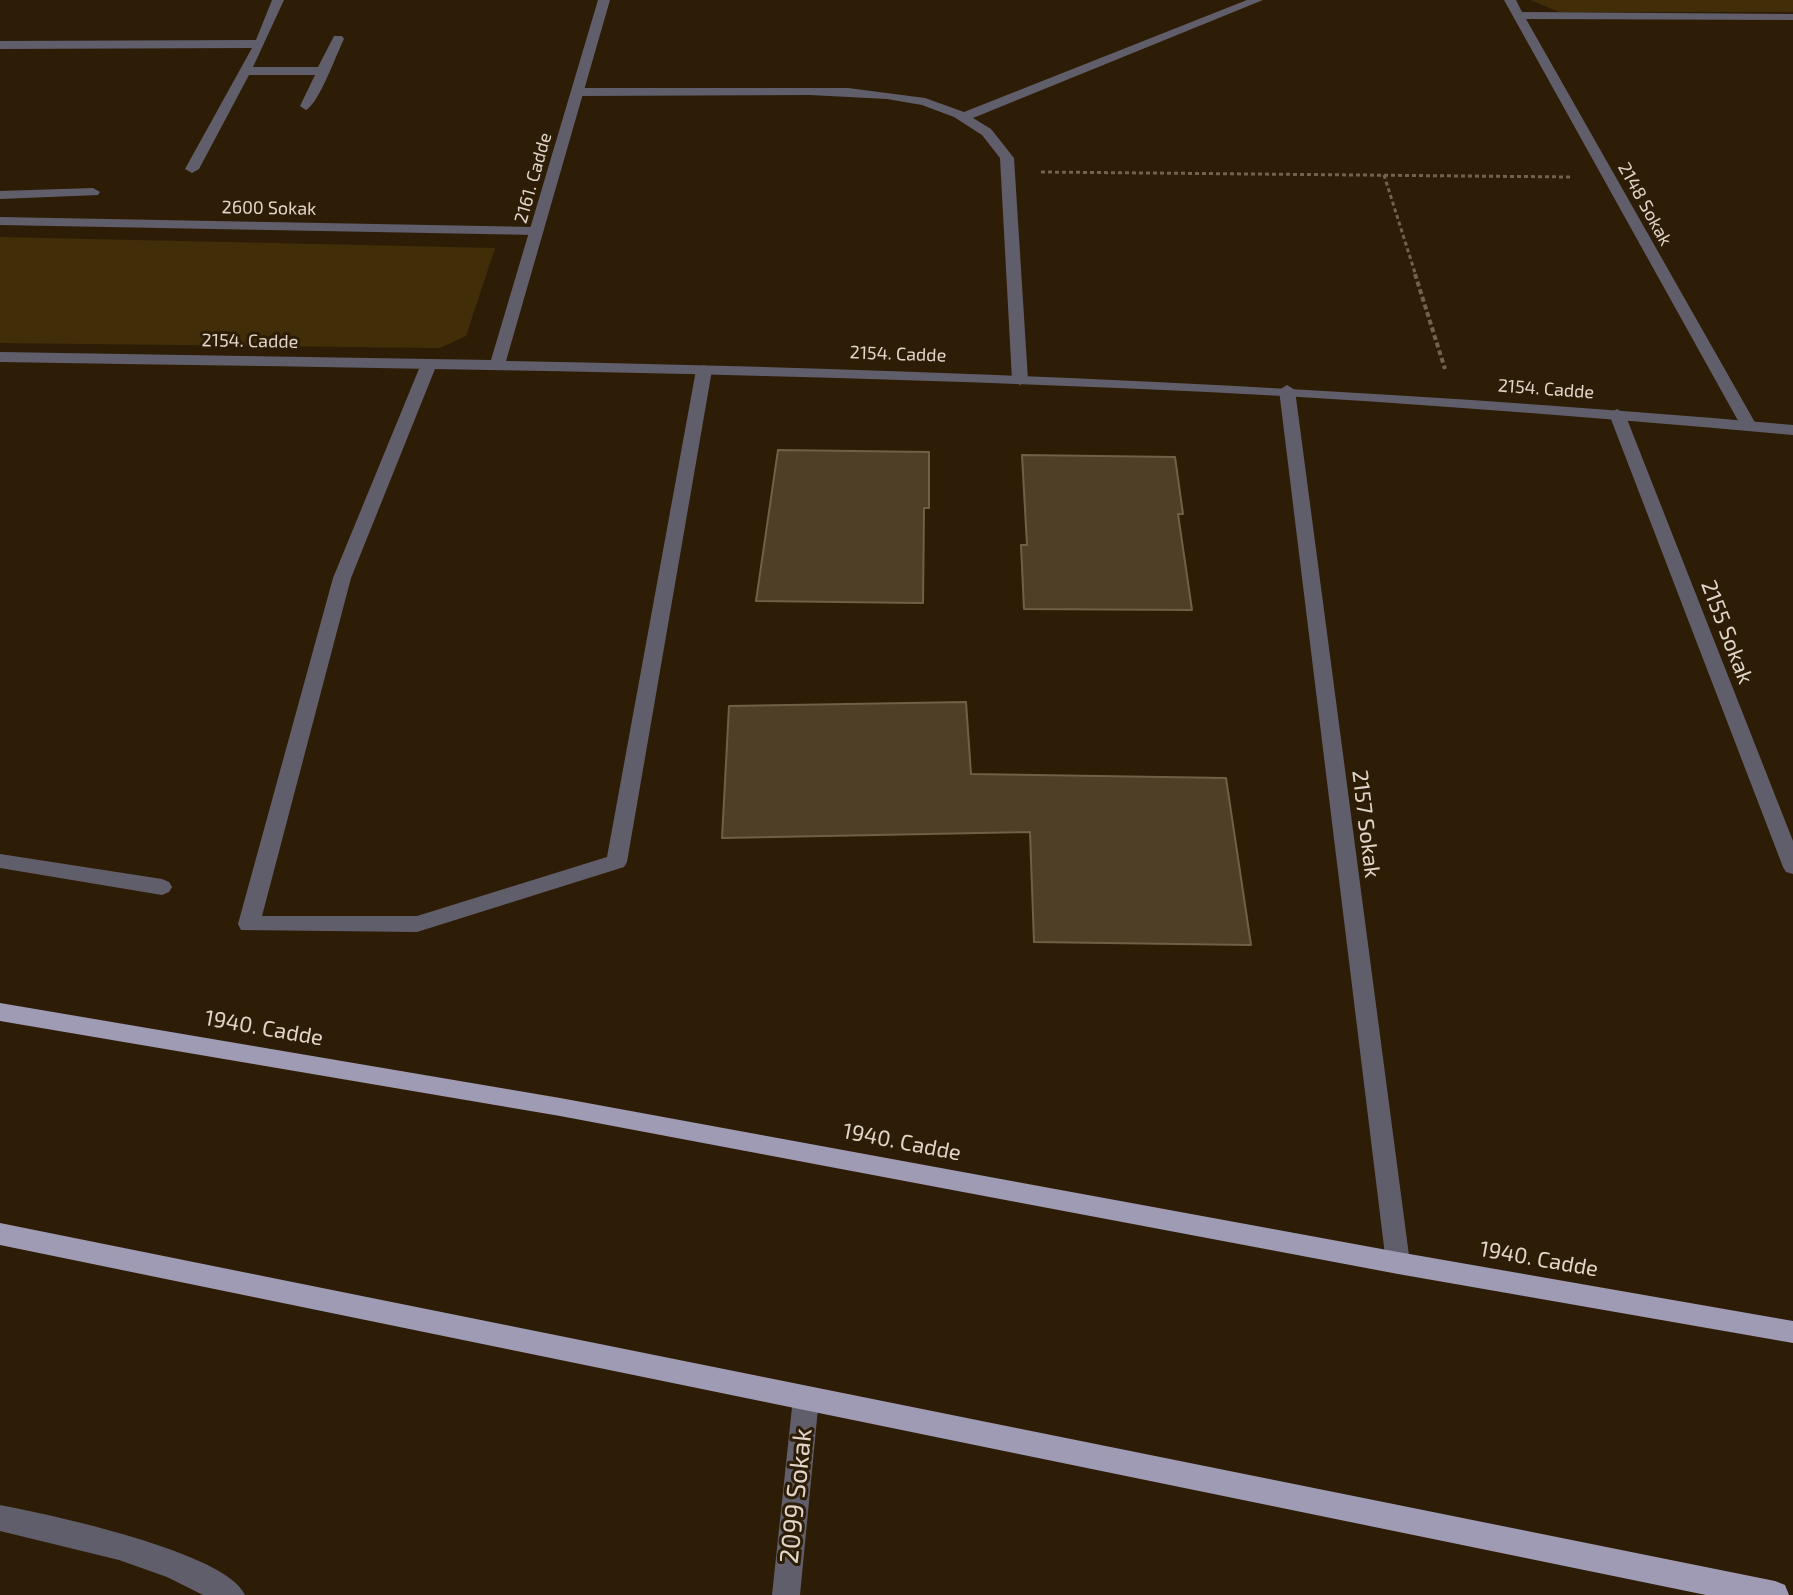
<!DOCTYPE html>
<html>
<head>
<meta charset="utf-8">
<style>
	body { margin:0 }
	canvas { display:block; background:#2d1d06 }
</style>
</head>
<body>
<canvas width="1793" height="1595"></canvas>
<script>
const c = document.querySelector('canvas').getContext('2d');
c.lineJoin = 'round';
function paint(path, color) { c.fillStyle = color; c.fill(path, 'evenodd'); }
function trace(path, color, width, dash) { c.strokeStyle = color; c.lineWidth = width; c.lineCap = dash ? 'butt' : 'round'; c.setLineDash(dash || []); c.stroke(path); }
function write(font, color, halo, rows, align = 'center') {
  c.font = font + ' "Exo 2",sans-serif'; c.lineWidth = 6; c.setLineDash([]); c.textBaseline = 'middle'; c.strokeStyle = halo; c.fillStyle = color; for (const [text, x, y, turn = 0] of rows) {
    c.save(); c.translate(x, y); c.rotate((+turn || 0) * Math.PI / 180); c.textAlign = isNaN(turn) ? turn : align; if (halo) c.strokeText(text, 0, 0); c.fillText(text, 0, 0); c.restore();
  }
}
paint(new Path2D(`
	M 1530,0 L 1793,0 L 1793,12 L 1559,12 Z
	M 0,237 L 495,248 L 466,336 L 440,348 L 0,343 Z`), '#422d09');
const building = new Path2D(`
	M 778,450 L 929,452 L 929,508 L 924,508 L 923,603 L 756,601 Z
	M 1022,455 L 1175,457 L 1183,514 L 1178,514 L 1192,610 L 1024,609 L 1021,545 L 1027,545 Z
	M 966,702 L 971,774 L 1226,778 L 1251,945 L 1034,942 L 1030,832 L 722,838 L 729,706 Z`);
paint(building, '#4f3f27');
trace(building, '#715f46', 2);
trace(new Path2D(`
	M 1041,172 L 1571,177
	M 1384,175 L 1416,276`), '#70624f', 3, [4, 3]);
trace(new Path2D(`
	M 1415,274 L 1445,369`), '#70624f', 4, [5, 3]);
paint(new Path2D(`
	M 272,0 L 284,0 L 253,67 L 318,67 L 334,36 L 342,36 L 344,39 C 336,55 319,103 306,110 L 300,106 L 315,75 L 249,75 L 199,169 L 192,173 L 185,169 L 252,48 L 0,49 L 0,41 L 256,40 Z
	M 93,188 L 100,192 L 98,195 L 0,199 L 0,191 Z
	M 429,359 L 437,364 L 351,578 L 262,916 L 417,916 L 607,857 L 696,370 L 704,365 L 712,370 L 627,862 L 624,867 L 417,932 L 241,930 L 238,924 L 333,578 L 421,364 Z
	M 0,854 L 162,879 L 169,882 L 172,887 L 169,892 L 162,895 L 0,868 Z
	M 0,1505 C 47,1514 227,1552 245,1595 L 203,1595 L 167,1577 L 119,1560 L 0,1531 Z`), '#605e6a');
paint(new Path2D(`
	M 1247,0 L 1263,0 L 973,118 L 991,129 L 1014,158 L 1028,380 L 1020,385 L 1012,380 L 1000,158 L 982,135 L 954,117 L 922,105 L 887,99 L 810,95 L 577,96 L 571,92 L 577,88 L 848,88 L 925,98 L 964,112 Z
	M 1504,0 L 1516,0 L 1522,12 L 1793,14 L 1793,20 L 1526,19 L 1757,426 L 1755,429 L 1743,429 L 1741,426 Z
	M 0,217 L 536,227 L 543,231 L 536,235 L 0,225 Z
	M 1287,385 L 1295,390 L 1410,1263 L 1407,1271 L 1398,1274 L 1389,1271 L 1386,1263 L 1279,390 Z
	M 1617,409 L 1625,414 L 1793,841 L 1793,874 L 1786,872 L 1783,867 L 1609,414 Z
	M 806,1386 L 815,1389 L 819,1398 L 800,1595 L 772,1595 L 793,1398 L 797,1389 Z`), '#605e6a');
paint(new Path2D(`
	M 598,0 L 610,0 L 506,361 C 936,369 1365,387 1793,425 L 1793,435 C 1568,415 1344,397 1118,388 C 745,372 373,368 0,362 L 0,352 L 491,360 Z`), '#605e6a');
paint(new Path2D(`
	M 0,1003 L 560,1098 L 1398,1252 L 1793,1321 L 1793,1343 L 1398,1274 L 560,1116 L 0,1021 Z
	M 0,1223 L 1775,1581 L 1785,1585 L 1789,1595 L 1706,1595 L 0,1245 Z`), '#9f9bb4');
write('18px', '#e0d5c8', '#2d1d06', [
	["2161. Cadde",533,178,-74],
	["2148 Sokak",1645,204,61],
	["2600 Sokak",269,208,1],
	["2154. Cadde",250,341,1],
	["2154. Cadde",898,354,2],
	["2154. Cadde",1546,389,4]
]);
write('22px', '#e0d5c8', '#2d1d06', [
	["2155 Sokak",1727,632,69],
	["2157 Sokak",1366,824,83],
	["1940. Cadde",264,1028,10],
	["1940. Cadde",902,1142,11],
	["1940. Cadde",1539,1259,10]
]);
write('26px', '#e0d5c8', '#2d1d06', [
	["2099 Sokak",796,1496,-84]
]);
</script>
</body>
</html>
